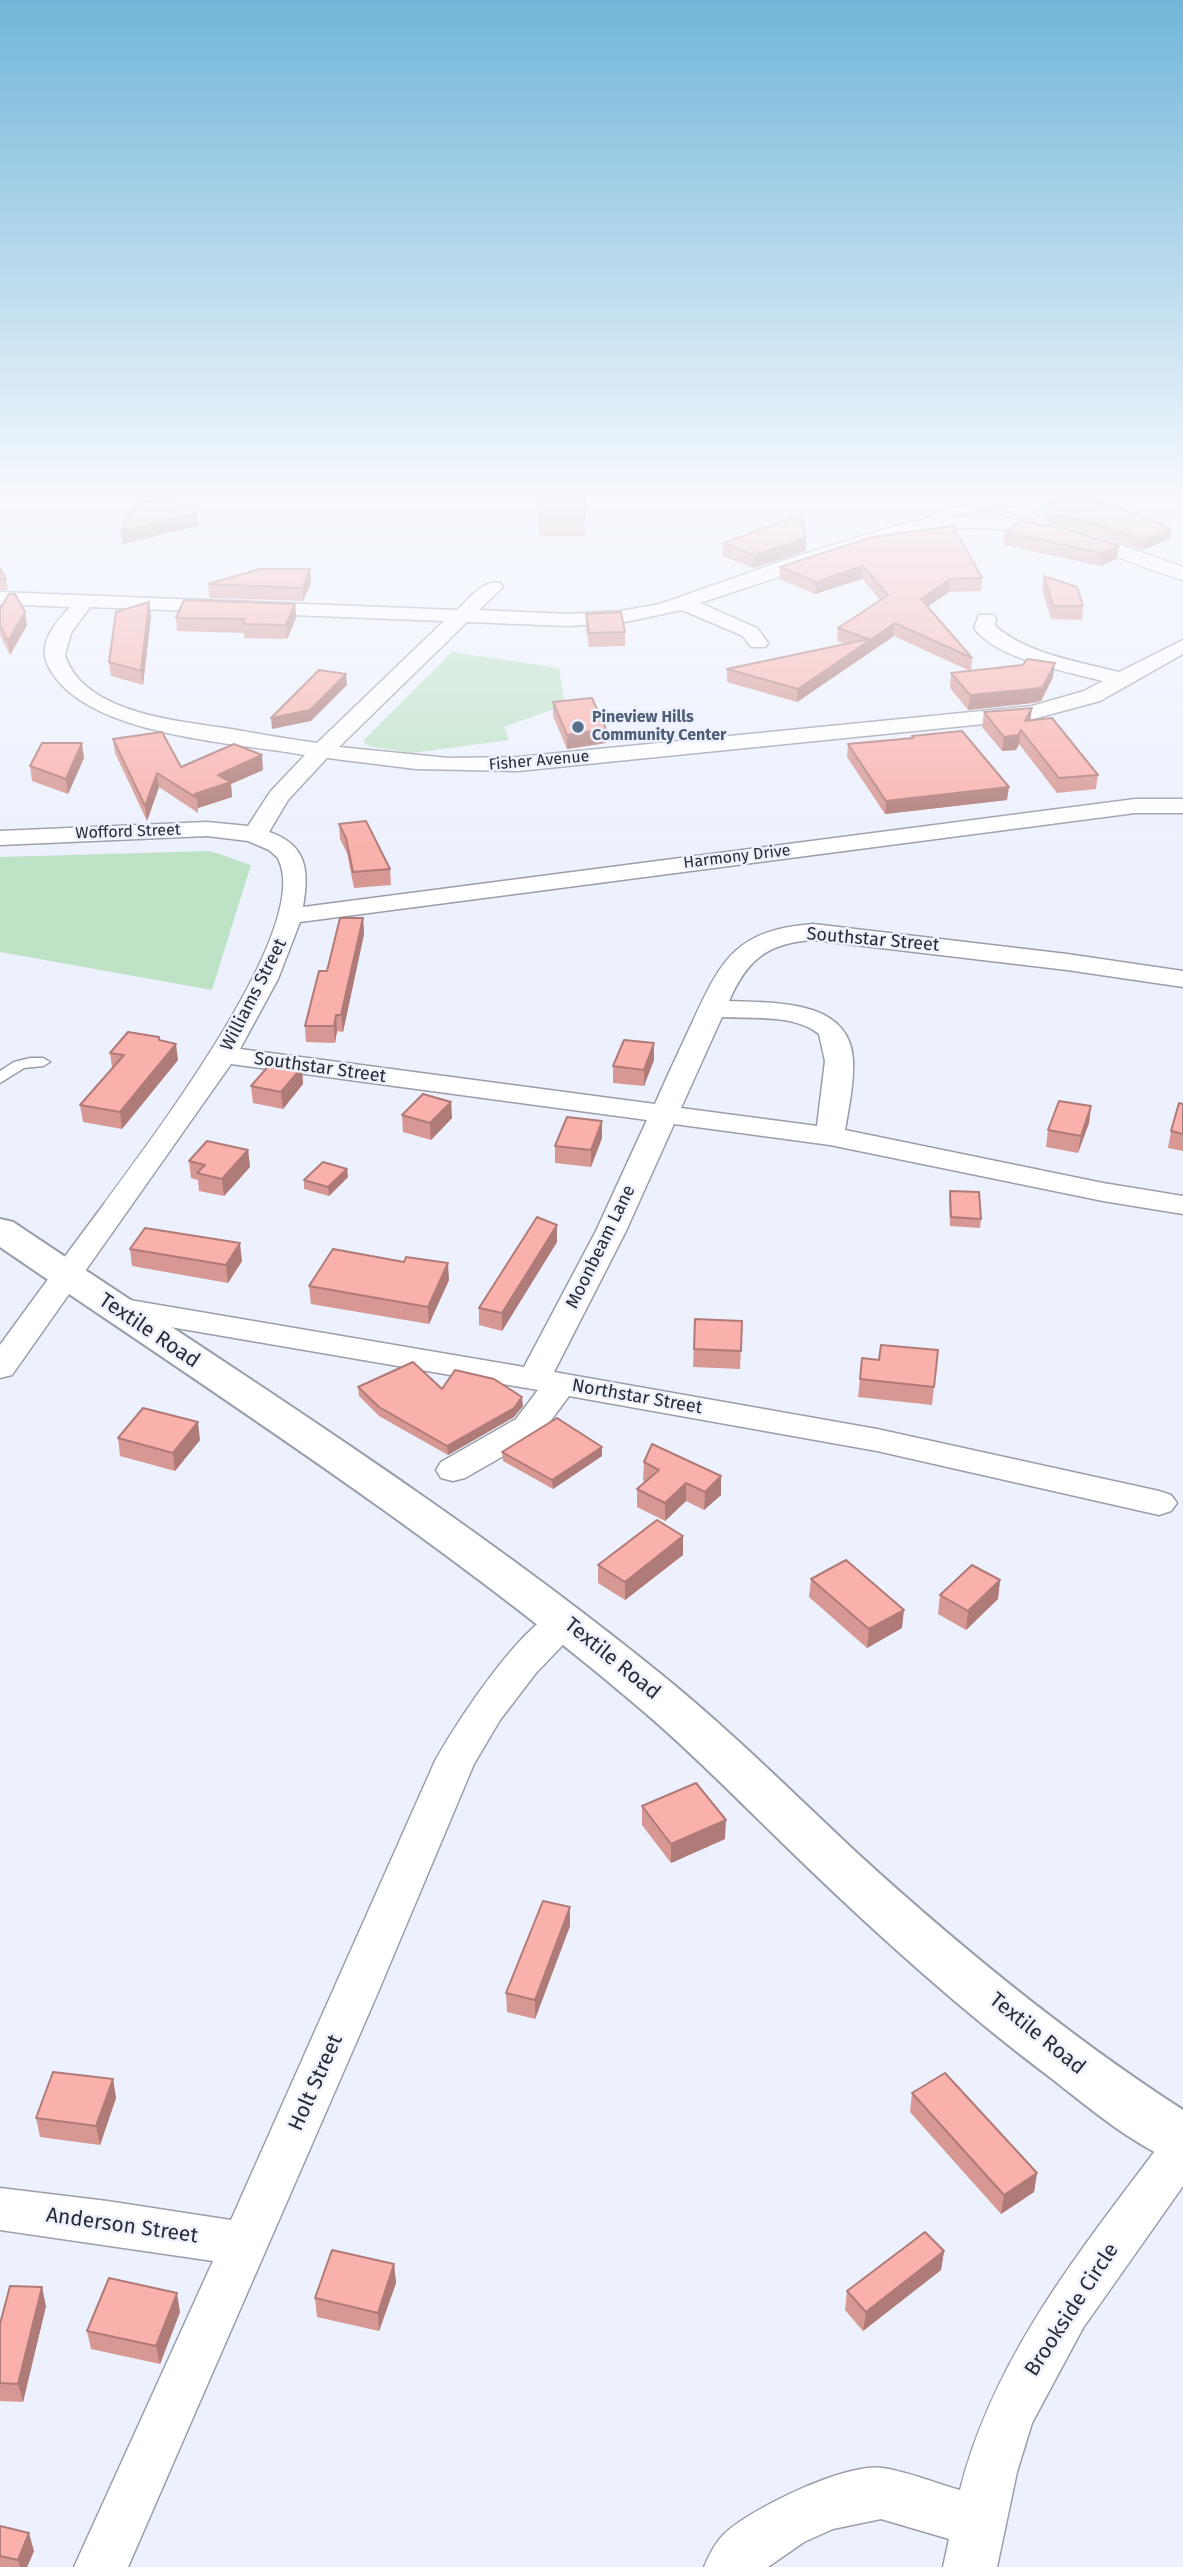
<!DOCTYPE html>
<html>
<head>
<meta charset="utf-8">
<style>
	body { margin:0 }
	canvas { display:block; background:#edf1fd }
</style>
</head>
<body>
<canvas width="1183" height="2567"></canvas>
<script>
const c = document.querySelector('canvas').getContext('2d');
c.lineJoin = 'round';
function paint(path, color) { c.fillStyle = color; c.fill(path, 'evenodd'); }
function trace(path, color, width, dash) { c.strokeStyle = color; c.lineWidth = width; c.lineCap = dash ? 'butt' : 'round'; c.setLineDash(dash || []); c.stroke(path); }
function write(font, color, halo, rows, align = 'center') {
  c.font = font + ' "Fira Sans",sans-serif'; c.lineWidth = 5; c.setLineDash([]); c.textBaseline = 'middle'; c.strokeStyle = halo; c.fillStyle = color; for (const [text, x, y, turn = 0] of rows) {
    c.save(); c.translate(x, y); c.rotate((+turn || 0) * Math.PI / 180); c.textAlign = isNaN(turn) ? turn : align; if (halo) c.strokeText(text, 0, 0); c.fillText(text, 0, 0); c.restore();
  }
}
paint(new Path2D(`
	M 452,652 L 559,668 L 565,705 L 504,727 L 509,740 L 412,753 L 368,746 L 363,741 Z
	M 210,851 L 251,865 L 212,990 L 0,952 L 0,857 Z`), '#bee2c6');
const service = new Path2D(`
	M 976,503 C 1000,502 1021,509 1043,517 L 1049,529 L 1041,531 L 1036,521 C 979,499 967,512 913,529 L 908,526 L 944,510 Z
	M 30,1058 L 43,1058 L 50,1062 L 43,1066 L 24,1068 L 0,1083 L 0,1071 L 14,1062 Z`);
const minor = new Path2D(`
	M 1000,516 L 1095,536 L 1183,567 L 1183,580 C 1148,571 1116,554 1081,544 C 1025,527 968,524 911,533 L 700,603 L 757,628 L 768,643 L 765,647 L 751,647 L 743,636 L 682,610 L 620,623 L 568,626 L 467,622 L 339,747 L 449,758 L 518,757 L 1032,706 L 1084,691 L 1103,681 C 1068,672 996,659 974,628 L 979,615 L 993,615 L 996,619 L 995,626 C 1027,654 1079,662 1119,672 L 1183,640 L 1183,654 L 1100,701 L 1033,719 L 518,771 L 416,769 L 327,758 L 288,800 L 269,832 C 308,845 309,872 303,907 L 1135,799 L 1183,799 L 1183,813 L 1135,813 L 300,922 L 278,979 L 240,1049 L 655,1104 C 667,1076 680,1049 693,1021 C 722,958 737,930 813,924 L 1067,954 L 1183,971 L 1183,987 L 1067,970 L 813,940 C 767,943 747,960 729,1001 C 774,1003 850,999 853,1060 C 854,1083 849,1107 845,1130 L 1103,1183 L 1183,1196 L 1183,1214 L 1103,1201 L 830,1145 L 674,1124 L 626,1231 L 554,1372 L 877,1429 L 1159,1491 L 1171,1495 L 1177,1503 L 1171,1511 L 1159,1515 L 877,1451 L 569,1396 L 540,1435 L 465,1478 L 453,1481 L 441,1478 L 436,1470 L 441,1462 L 516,1419 L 538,1390 L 112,1317 L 101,1314 L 96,1307 L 101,1300 L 112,1297 L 524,1367 L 596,1231 L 647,1120 L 231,1064 L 12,1375 L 0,1378 L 0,1345 C 34,1298 69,1251 104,1204 C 145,1147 318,924 277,857 L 269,850 L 248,841 L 207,836 L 0,845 L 0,831 L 207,822 L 248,826 L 270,792 L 305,755 C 236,743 98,736 55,677 C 49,669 43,658 45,647 C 47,632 60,618 70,607 L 0,604 L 0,592 L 457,610 C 469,599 483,579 500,583 L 503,587 L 479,610 L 568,614 L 620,611 L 660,604 L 785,560 L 901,524 L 940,517 ZM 90,607 L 444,621 L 317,743 C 288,739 260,734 231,729 C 180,721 83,714 65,655 L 71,633 ZM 722,1017 C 753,1019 794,1014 819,1034 L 825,1061 L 817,1126 L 681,1108 Z
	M 565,1607 L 578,1611 L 584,1620 L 578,1629 L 536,1673 L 500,1720 L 474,1764 L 376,1997 L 128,2567 L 74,2567 L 213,2261 L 0,2230 L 0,2188 L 107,2201 L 231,2220 L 435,1761 C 457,1722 523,1619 565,1607 Z
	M 1183,2129 L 1183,2186 L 1083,2328 L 1032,2423 L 1017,2472 L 997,2567 L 943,2567 L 949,2539 L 881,2519 L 833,2529 L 804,2542 L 768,2567 L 704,2567 C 709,2555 714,2545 723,2535 C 749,2509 847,2462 883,2468 C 909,2472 935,2483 960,2490 C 995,2353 1084,2246 1167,2135 Z`);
const tertiary = new Path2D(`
	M 0,1219 L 13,1222 C 234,1370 461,1511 667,1679 C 734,1734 795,1795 858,1854 C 960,1947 1067,2035 1183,2110 L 1183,2165 C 1135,2147 1091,2109 1051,2078 C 963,2012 880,1937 801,1861 C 746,1808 694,1754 636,1705 C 437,1536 215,1394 0,1247 Z`);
trace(service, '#9a9ea9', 3);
trace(minor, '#9a9ea9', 3);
trace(tertiary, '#9a9ea9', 4);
paint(service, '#fff');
paint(minor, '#fff');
paint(tertiary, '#fff');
paint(new Path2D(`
	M 585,495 L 585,536 L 539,536 L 539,517 Z
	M 1047,506 L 1171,529 L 1170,539 L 1142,550 L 1096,534 L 1049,524 L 1046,516 Z
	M 1005,532 L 1119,546 L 1117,559 L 1100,566 L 1003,545 Z
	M 872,537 L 982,578 L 981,591 L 949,592 L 927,606 L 972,658 L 971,671 L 1053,677 L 1041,701 L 1032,703 L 968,710 L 950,688 L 951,673 L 970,671 L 894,636 L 797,702 L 727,682 L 727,669 L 846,644 L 837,641 L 838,628 L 880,600 L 862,579 L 815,594 L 779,579 L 780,567 Z
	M 806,538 L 806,551 L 753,568 L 722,556 L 723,543 Z
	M 0,568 L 6,579 L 8,590 L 0,590 Z
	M 310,569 L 311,583 L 303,601 L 210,598 L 208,584 Z
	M 1044,576 L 1083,606 L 1082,620 L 1051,619 L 1042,589 Z
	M 149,602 L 151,616 L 143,685 L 111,676 L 109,662 Z
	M 295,604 L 296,618 L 287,639 L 244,638 L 244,633 L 177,631 L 176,618 Z
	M 0,609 L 27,625 L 10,655 L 0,635 Z
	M 586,614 L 625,632 L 625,646 L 589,647 L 586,628 Z
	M 553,702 L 606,729 L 606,743 L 567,749 L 553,716 Z
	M 984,712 L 1030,721 L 1098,775 L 1096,789 L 1057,793 L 1019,744 L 1016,750 L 1002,751 L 982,727 Z
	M 912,736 L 1007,800 L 885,814 L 847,757 L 848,744 L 912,738 Z
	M 113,739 L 181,767 L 263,770 L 231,784 L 232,797 L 198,808 L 198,813 L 159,787 L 147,821 L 115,753 Z
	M 84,758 L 68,794 L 32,781 L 30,766 Z
	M 339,824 L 390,869 L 391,885 L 354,888 L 347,853 L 340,839 Z
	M 363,918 L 364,934 L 343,1032 L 337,1031 L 335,1043 L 306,1042 L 305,1026 L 327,971 Z
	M 159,1037 L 159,1040 L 178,1060 L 122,1129 L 83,1122 L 80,1105 L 112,1068 L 110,1053 Z
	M 654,1060 L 644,1086 L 613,1083 L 613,1066 Z
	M 303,1084 L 283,1109 L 253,1103 L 251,1086 Z
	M 451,1102 L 452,1118 L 431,1140 L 403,1132 L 402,1115 Z
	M 1183,1104 L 1183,1151 L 1168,1148 L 1171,1131 Z
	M 1091,1106 L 1089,1123 L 1078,1153 L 1046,1147 L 1048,1130 Z
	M 602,1138 L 591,1167 L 555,1163 L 555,1146 Z
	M 248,1150 L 250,1167 L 224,1196 L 199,1191 L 198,1180 L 191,1178 L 189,1161 Z
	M 348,1177 L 329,1196 L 304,1189 L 304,1180 Z
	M 950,1191 L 981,1219 L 980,1228 L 950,1226 L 949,1200 Z
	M 557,1225 L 557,1242 L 502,1331 L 479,1325 L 479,1308 Z
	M 130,1249 L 242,1261 L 228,1283 L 132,1266 Z
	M 404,1262 L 449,1280 L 429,1324 L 311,1304 L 309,1286 Z
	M 695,1319 L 742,1321 L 740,1369 L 693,1367 Z
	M 938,1350 L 932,1405 L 858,1397 L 860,1379 Z
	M 358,1387 L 442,1389 L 523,1406 L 514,1417 L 448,1455 L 379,1416 L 359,1396 Z
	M 118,1438 L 200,1440 L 175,1471 L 120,1456 Z
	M 502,1452 L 602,1456 L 553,1489 L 503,1461 Z
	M 644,1462 L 721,1476 L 721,1495 L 704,1510 L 686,1501 L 665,1521 L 637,1507 L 637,1489 L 645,1482 L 643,1480 Z
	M 683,1536 L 683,1555 L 625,1600 L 598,1583 L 598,1565 Z
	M 811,1579 L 902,1628 L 867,1648 L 809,1597 Z
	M 1000,1580 L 998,1599 L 966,1630 L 938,1614 L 940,1595 Z
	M 642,1806 L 725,1839 L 671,1863 L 642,1825 Z
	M 570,1907 L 570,1926 L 535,2019 L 507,2012 L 506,1993 Z
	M 113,2079 L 116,2098 L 100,2145 L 40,2137 L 36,2118 Z
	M 912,2093 L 1037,2173 L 1034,2192 L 1001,2214 L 910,2112 Z
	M 944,2251 L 941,2270 L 863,2331 L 845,2310 L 847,2291 Z
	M 394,2264 L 396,2283 L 379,2331 L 317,2317 L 315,2298 Z
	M 46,2306 L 23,2402 L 0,2401 L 0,2324 Z
	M 180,2312 L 160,2364 L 91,2349 L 87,2331 Z
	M 0,2526 L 34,2551 L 27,2567 L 0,2567 Z`), '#d79793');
paint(new Path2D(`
	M 197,513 L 199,526 L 122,544 L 121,531 Z
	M 1171,529 L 1170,539 L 1142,550 L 1144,540 Z
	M 806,538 L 806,551 L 753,568 L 754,555 Z
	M 1119,546 L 1117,559 L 1100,566 L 1102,553 Z
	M 863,566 L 862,579 L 815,594 L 816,582 Z
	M 310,569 L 311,583 L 303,601 L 302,588 Z
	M 950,579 L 949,592 L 920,612 L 921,599 Z
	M 149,602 L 151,616 L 143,685 L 141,671 Z
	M 295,604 L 296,618 L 287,639 L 286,625 Z
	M 25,612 L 27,625 L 10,655 L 8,641 Z
	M 895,623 L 894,636 L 797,702 L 798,689 Z
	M 1055,663 L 1053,677 L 1041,701 L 1032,703 L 968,710 L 970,695 Z
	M 346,674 L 347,685 L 311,721 L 272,729 L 271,718 Z
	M 1032,708 L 1030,722 L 1023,736 L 1025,721 Z
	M 606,729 L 606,743 L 567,749 L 567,735 Z
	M 1021,730 L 1019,744 L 1016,750 L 1002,751 L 1004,737 Z
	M 82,743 L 84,758 L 68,794 L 66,779 Z
	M 262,755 L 263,770 L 231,784 L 232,797 L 198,808 L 197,798 L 195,794 L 218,775 Z
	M 157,773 L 159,787 L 147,821 L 145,806 Z
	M 1009,787 L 1007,800 L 885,814 L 886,801 Z
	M 363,918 L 364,934 L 343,1032 L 341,1015 Z
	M 336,1015 L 337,1031 L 335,1043 L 334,1026 Z
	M 654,1043 L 654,1060 L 644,1086 L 644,1070 Z
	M 176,1044 L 178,1060 L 122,1129 L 120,1112 Z
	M 302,1067 L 303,1084 L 283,1109 L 281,1092 Z
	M 451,1102 L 452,1118 L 431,1140 L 430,1123 Z
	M 1091,1106 L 1089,1123 L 1078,1153 L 1081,1136 Z
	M 602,1121 L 602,1138 L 591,1167 L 591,1150 Z
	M 248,1150 L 250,1167 L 224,1196 L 222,1179 Z
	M 347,1169 L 348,1177 L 329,1196 L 328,1187 Z
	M 557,1225 L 557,1242 L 502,1331 L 502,1313 Z
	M 240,1243 L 242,1261 L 228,1283 L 226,1265 Z
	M 448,1263 L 449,1280 L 429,1324 L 428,1307 Z
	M 522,1397 L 523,1406 L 514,1417 L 448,1455 L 447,1446 Z
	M 198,1422 L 200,1440 L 175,1471 L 173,1453 Z
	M 602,1447 L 602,1456 L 553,1489 L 552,1480 Z
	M 721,1476 L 721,1495 L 704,1510 L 705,1492 Z
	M 686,1483 L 686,1501 L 665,1521 L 665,1503 Z
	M 683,1536 L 683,1555 L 625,1600 L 625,1582 Z
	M 1000,1580 L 998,1599 L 966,1630 L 968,1611 Z
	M 904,1610 L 902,1628 L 867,1648 L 869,1629 Z
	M 726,1820 L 725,1839 L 671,1863 L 671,1844 Z
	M 570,1907 L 570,1926 L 535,2019 L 535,2000 Z
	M 113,2079 L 116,2098 L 100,2145 L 96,2126 Z
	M 1037,2173 L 1034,2192 L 1001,2214 L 1004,2195 Z
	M 944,2251 L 941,2270 L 863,2331 L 866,2312 Z
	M 394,2264 L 396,2283 L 379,2331 L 378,2313 Z
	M 42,2287 L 46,2306 L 23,2402 L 18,2384 Z
	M 177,2293 L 180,2312 L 160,2364 L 156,2346 Z
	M 29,2533 L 34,2551 L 27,2567 L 20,2567 L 18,2560 Z`), '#af7b78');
const building = new Path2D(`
	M 539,495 L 585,495 L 585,517 L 539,517 Z
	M 1063,495 L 1077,495 L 1134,513 L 1171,529 L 1144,540 L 1097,524 L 1050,514 L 1047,506 Z
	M 167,497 L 197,513 L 121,531 L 135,504 Z
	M 801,515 L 806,538 L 754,555 L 723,543 Z
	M 1021,521 L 1061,528 L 1119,546 L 1102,553 L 1005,532 Z
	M 953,526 L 982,578 L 950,579 L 921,599 L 972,658 L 895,623 L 798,689 L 727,669 L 869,639 L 838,628 L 888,595 L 863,566 L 816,582 L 780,567 L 872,537 Z
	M 0,568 L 6,579 L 0,579 Z
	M 260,569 L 310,569 L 302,588 L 208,584 Z
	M 1044,576 L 1077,587 L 1083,606 L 1053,606 Z
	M 9,594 L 15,594 L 25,612 L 8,641 L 0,625 L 0,609 Z
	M 184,600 L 295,604 L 286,625 L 243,624 L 245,619 L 176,618 Z
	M 149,602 L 141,671 L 109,662 L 116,612 Z
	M 621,612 L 625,632 L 589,633 L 586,614 Z
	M 1027,659 L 1055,663 L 1043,687 L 1033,689 L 970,695 L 951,673 L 1023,665 Z
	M 319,670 L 346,674 L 310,710 L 271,718 Z
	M 592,698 L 606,729 L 567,735 L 553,702 Z
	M 1032,708 L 1025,721 L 1052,718 L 1098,775 L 1059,778 L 1021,730 L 1018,735 L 1004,737 L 984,712 Z
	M 962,731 L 1009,787 L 886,801 L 848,744 L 913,738 L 912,736 Z
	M 162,732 L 181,767 L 234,744 L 262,755 L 218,775 L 231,782 L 195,794 L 197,798 L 157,773 L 145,806 L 113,739 Z
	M 42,743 L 82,743 L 66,779 L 30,766 Z
	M 366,821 L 390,869 L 353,872 L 346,838 L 339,824 Z
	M 340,918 L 363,918 L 341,1015 L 336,1015 L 334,1026 L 305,1026 L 319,971 L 327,971 Z
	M 128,1032 L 159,1037 L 159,1040 L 176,1044 L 120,1112 L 80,1105 L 124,1055 L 110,1053 Z
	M 624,1040 L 654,1043 L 644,1070 L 613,1066 Z
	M 272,1062 L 302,1067 L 281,1092 L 251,1086 Z
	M 423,1094 L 451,1102 L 430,1123 L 402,1115 Z
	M 1059,1101 L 1091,1106 L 1081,1136 L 1048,1130 Z
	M 1179,1103 L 1183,1104 L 1183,1134 L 1171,1131 Z
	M 567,1117 L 602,1121 L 591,1150 L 555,1146 Z
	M 207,1141 L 248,1150 L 222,1179 L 197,1173 L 205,1165 L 189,1161 Z
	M 323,1162 L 347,1169 L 328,1187 L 304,1180 Z
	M 950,1191 L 979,1192 L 981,1219 L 951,1217 Z
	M 537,1217 L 557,1225 L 502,1313 L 479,1308 Z
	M 145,1228 L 240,1243 L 226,1265 L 130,1249 Z
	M 333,1249 L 404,1262 L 406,1257 L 448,1263 L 428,1307 L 309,1286 Z
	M 695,1319 L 742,1321 L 741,1351 L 694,1349 Z
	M 881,1345 L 938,1350 L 934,1387 L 860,1379 L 862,1358 L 879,1360 Z
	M 413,1362 L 442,1389 L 455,1370 L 494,1379 L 522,1397 L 514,1408 L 447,1446 L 379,1407 L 358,1387 Z
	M 143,1408 L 198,1422 L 173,1453 L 118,1438 Z
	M 557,1418 L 602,1447 L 552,1480 L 502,1452 Z
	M 652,1444 L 721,1476 L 705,1492 L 686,1483 L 665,1503 L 637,1489 L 659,1470 L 644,1462 Z
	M 657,1520 L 683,1536 L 625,1582 L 598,1565 Z
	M 846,1560 L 904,1610 L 869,1629 L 811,1579 Z
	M 972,1565 L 1000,1580 L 968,1611 L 940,1595 Z
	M 696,1783 L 726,1820 L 671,1844 L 642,1806 Z
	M 543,1901 L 570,1907 L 535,2000 L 506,1993 Z
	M 53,2072 L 113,2079 L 96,2126 L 36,2118 Z
	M 945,2073 L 1037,2173 L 1004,2195 L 912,2093 Z
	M 925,2232 L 944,2251 L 866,2312 L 847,2291 Z
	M 332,2250 L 394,2264 L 378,2313 L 315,2298 Z
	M 109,2278 L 177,2293 L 156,2346 L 87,2331 Z
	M 10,2286 L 42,2287 L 18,2384 L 0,2383 L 0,2324 Z
	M 0,2526 L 29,2533 L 18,2560 L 0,2556 Z`);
paint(building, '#fab0ab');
trace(building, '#af7b78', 2);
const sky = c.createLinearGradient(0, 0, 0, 855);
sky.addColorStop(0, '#71b6d9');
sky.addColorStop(0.58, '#f7f9fe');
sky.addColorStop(1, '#f7f9fe00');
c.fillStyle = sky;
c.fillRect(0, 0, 1183, 855);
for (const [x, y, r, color] of [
	[578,727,7,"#5c6f8a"]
]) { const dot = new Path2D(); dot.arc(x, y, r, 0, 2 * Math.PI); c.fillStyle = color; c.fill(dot); trace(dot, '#edf1fd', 2.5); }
write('bold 16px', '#4e5e75', '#edf1fd', [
	["Pineview Hills",592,718],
	["Community Center",592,736]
], 'left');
write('16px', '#2a2b30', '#edf1fd', [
	["Fisher Avenue",539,761,-5],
	["Wofford Street",128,832,-2],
	["Harmony Drive",737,857,-7]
]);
write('18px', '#2a2b30', '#edf1fd', [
	["Southstar Street",873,940,5],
	["Williams Street",254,995,-63],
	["Southstar Street",320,1068,8],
	["Moonbeam Lane",601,1247,-64],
	["Northstar Street",637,1397,10]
]);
write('21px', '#2a2b30', '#edf1fd', [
	["Textile Road",149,1331,34],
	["Textile Road",612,1659,39],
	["Textile Road",1037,2034,39],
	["Holt Street",316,2083,-66],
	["Anderson Street",122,2226,8],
	["Brookside Circle",1072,2310,-57]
]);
</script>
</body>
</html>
